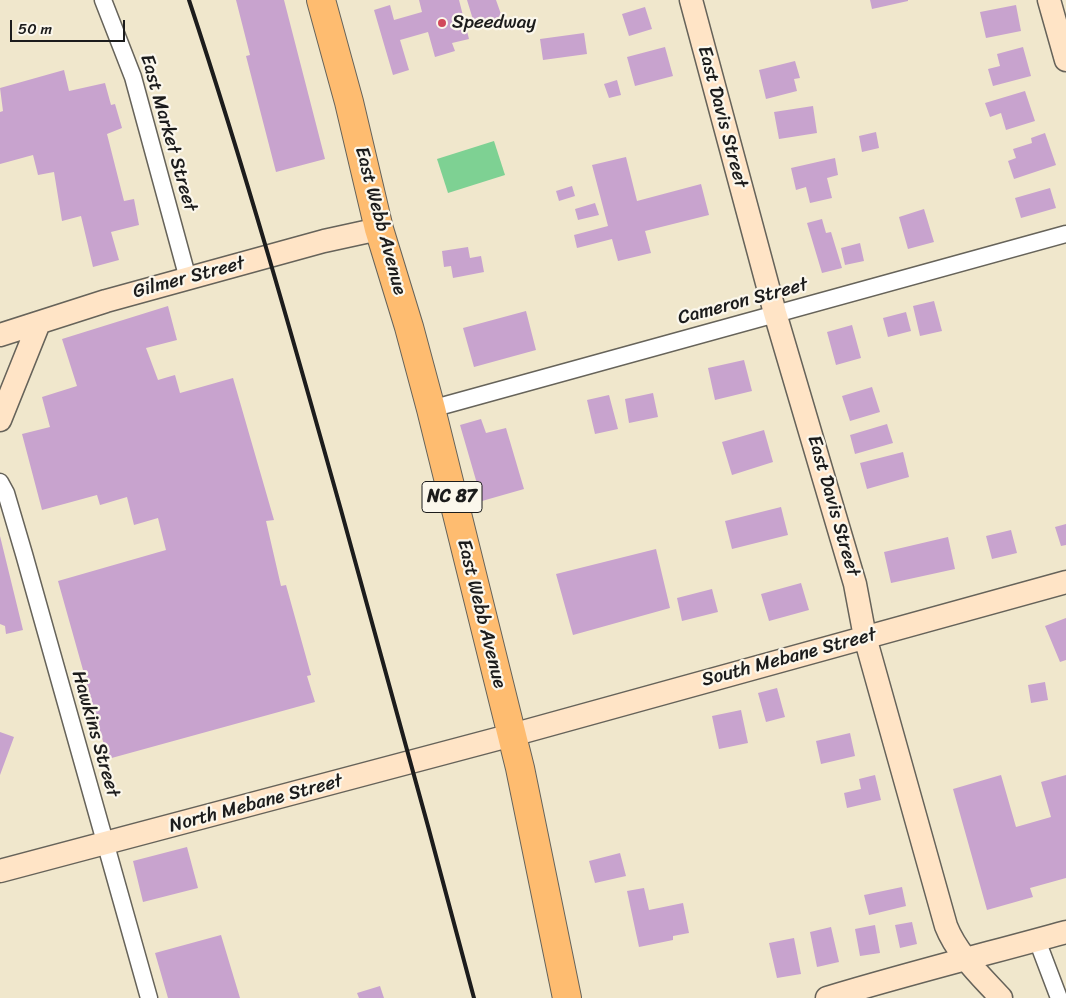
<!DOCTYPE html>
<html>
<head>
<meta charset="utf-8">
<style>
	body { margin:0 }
	#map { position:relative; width:1066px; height:998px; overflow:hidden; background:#f0e7cc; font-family:Sriracha,sans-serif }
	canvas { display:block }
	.scale { position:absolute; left:10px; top:20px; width:115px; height:22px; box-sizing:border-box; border:2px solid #1c1c1c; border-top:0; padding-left:6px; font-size:15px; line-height:18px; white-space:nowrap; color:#1c1c1c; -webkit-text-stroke:4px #fbf7ec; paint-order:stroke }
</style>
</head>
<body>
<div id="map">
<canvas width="1066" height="998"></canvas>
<div class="scale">50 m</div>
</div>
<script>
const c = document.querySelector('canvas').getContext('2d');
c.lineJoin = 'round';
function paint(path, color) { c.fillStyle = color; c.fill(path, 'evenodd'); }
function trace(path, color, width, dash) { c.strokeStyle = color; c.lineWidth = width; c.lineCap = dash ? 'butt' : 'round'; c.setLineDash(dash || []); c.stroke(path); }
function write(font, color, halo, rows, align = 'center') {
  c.font = font + ' Sriracha,sans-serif'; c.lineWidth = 4.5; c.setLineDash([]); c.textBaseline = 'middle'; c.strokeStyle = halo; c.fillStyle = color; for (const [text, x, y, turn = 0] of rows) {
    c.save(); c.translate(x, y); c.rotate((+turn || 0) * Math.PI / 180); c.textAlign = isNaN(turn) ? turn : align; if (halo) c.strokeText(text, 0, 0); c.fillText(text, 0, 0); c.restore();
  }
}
paint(new Path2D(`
	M 494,141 L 505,175 L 448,193 L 437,159 Z`), '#7ed193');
paint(new Path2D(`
	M 236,0 L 284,0 L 325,159 L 276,172 L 246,56 L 250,55 Z
	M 419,0 L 459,0 L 469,39 L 452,43 L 455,51 L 435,57 L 428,32 L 400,40 L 409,70 L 393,75 L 374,10 L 390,5 L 394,20 L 422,12 Z
	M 467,0 L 496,0 L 502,17 L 475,26 Z
	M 870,0 L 908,0 L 908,1 L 872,9 Z
	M 1016,5 L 1021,31 L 986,38 L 980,12 Z
	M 645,7 L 652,29 L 629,36 L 622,14 Z
	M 584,33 L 587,54 L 543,60 L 540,39 Z
	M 665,47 L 673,76 L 635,86 L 627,57 Z
	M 1023,47 L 1031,76 L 993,86 L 988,69 L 1000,66 L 997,54 Z
	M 795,61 L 800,78 L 794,79 L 797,91 L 766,99 L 759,70 Z
	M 64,70 L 69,91 L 105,83 L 111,105 L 115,104 L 122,128 L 107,134 L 124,201 L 134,199 L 139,225 L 111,232 L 119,260 L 93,267 L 81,216 L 62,221 L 54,172 L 38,175 L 33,155 L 0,164 L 0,112 L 3,111 L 0,88 Z
	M 617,80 L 621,95 L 609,98 L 604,84 Z
	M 1025,91 L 1035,121 L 1006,130 L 1001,113 L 990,117 L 985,103 Z
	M 813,106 L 817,133 L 779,139 L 774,112 Z
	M 876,132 L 879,148 L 862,152 L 859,136 Z
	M 1045,133 L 1056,165 L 1014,179 L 1008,161 L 1016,158 L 1013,149 L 1032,143 L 1031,138 Z
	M 626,157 L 637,201 L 701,184 L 709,215 L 645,231 L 651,253 L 618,261 L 612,239 L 577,248 L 574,235 L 608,226 L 592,165 Z
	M 835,158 L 838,175 L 827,178 L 832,198 L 810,203 L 806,187 L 796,190 L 791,168 Z
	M 572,186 L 575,196 L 559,201 L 556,191 Z
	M 1050,188 L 1056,208 L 1021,218 L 1015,198 Z
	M 595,203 L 599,215 L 578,220 L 575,209 Z
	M 924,209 L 934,242 L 908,249 L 899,217 Z
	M 822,219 L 826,233 L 831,232 L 842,268 L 822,273 L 807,223 Z
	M 860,243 L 864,261 L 845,265 L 841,248 Z
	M 468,247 L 470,258 L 481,256 L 484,272 L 453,278 L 451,266 L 444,267 L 442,251 Z
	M 934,301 L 942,331 L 920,336 L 913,306 Z
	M 168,306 L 177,340 L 146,348 L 158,380 L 175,375 L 180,393 L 233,378 L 274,520 L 266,521 L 281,586 L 286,585 L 311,675 L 307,676 L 315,702 L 108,759 L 58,581 L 166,550 L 158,518 L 134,525 L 127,497 L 100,505 L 97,495 L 42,510 L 22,434 L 50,427 L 42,397 L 77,386 L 62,339 Z
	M 526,311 L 536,350 L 474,367 L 463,328 Z
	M 906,312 L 911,331 L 888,337 L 883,318 Z
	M 852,325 L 861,358 L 836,365 L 827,332 Z
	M 744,360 L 752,391 L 715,400 L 708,368 Z
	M 872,387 L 880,412 L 850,421 L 842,396 Z
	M 653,393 L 658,417 L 629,423 L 625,399 Z
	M 609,395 L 618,429 L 595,434 L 587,400 Z
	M 481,419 L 486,433 L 506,428 L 524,489 L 482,501 L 460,425 Z
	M 887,424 L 893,443 L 855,454 L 850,435 Z
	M 764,430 L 773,462 L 732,475 L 722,442 Z
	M 903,452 L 909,477 L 867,489 L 860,463 Z
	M 781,507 L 788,535 L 732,549 L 725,521 Z
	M 1066,524 L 1066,545 L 1061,546 L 1055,527 Z
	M 1011,530 L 1017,553 L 992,559 L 986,536 Z
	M 0,536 L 23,630 L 6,634 L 5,626 L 0,624 Z
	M 948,537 L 955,569 L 891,583 L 884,552 Z
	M 656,549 L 670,608 L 573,635 L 556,574 Z
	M 801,583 L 809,610 L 769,621 L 761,594 Z
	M 712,589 L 718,612 L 682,621 L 677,598 Z
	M 1066,618 L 1066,660 L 1060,662 L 1045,626 Z
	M 1045,682 L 1048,700 L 1031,703 L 1028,685 Z
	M 777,688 L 785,717 L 766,722 L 758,693 Z
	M 741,710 L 748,743 L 719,749 L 712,716 Z
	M 0,732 L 14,737 L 0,775 Z
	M 850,733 L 855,756 L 821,764 L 816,741 Z
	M 875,775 L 881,800 L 847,808 L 844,793 L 861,789 L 859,779 Z
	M 1001,775 L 1016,827 L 1051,817 L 1041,782 L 1066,775 L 1066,878 L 1030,888 L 1033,897 L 987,910 L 953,789 Z
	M 187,847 L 198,888 L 143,902 L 133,861 Z
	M 620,853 L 626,876 L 595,883 L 589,861 Z
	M 902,887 L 906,906 L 869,915 L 864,895 Z
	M 644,888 L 649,910 L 683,903 L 689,933 L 673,936 L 673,940 L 639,947 L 627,891 Z
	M 912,922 L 917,944 L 900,948 L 895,925 Z
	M 875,925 L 880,953 L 860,956 L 855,929 Z
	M 831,927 L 839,962 L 817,967 L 810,932 Z
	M 221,935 L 240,998 L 168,998 L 155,953 Z
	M 794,938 L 801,974 L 777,978 L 769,943 Z
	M 380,986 L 384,998 L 359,998 L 357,993 Z`), '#c8a3ce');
const street = new Path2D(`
	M 103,0 L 133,77 L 188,279
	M 431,409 L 1066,234
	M 0,482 L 6,493 L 24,554 L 149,998
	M 1037,940 L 1059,998`);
const secondary = new Path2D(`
	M 691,0 L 775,313 L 855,584 L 865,637 L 946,926 C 957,954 981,976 1001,998
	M 1049,0 L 1066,60
	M 0,335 L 106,301 L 324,241 L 379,229
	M 0,420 L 39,323
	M 0,871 L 512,735 L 1066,582
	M 827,998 C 906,974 986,954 1066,932`);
const highway = new Path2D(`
	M 321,0 L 349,102 L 379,229 L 409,327 L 431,409 L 520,768 L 567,998`);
trace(street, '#66635a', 19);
trace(secondary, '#66635a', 25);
trace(highway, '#66635a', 30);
trace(street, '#fff', 16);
trace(secondary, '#ffe4c6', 22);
trace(highway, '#febc70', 28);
trace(new Path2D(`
	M 189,0 C 245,169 293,339 341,510 C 386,672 431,835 474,998`), '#1c1c1c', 4);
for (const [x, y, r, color] of [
	[442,23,5,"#d1495b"]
]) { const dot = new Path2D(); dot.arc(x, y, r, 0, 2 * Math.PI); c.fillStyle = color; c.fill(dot); trace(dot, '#fbf7ec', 2); }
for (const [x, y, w] of [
	[452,497,60]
]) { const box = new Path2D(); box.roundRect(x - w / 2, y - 15.5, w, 31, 4); c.fillStyle = '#fbf7ec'; c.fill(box); trace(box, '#1c1c1c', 1); }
write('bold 18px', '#1c1c1c', null, [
	["NC 87",452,497]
]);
write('19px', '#1c1c1c', '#fbf7ec', [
	["Speedway",452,23]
], 'left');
write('19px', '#1c1c1c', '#fbf7ec', [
	["East Davis Street",722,117,75],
	["East Market Street",168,133,74],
	["East Webb Avenue",380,221,75],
	["Gilmer Street",189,278,-15],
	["Cameron Street",743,302,-15],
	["East Davis Street",833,506,74],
	["East Webb Avenue",481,614,76],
	["South Mebane Street",789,658,-15],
	["Hawkins Street",95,734,74],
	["North Mebane Street",256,804,-15]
]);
</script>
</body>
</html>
